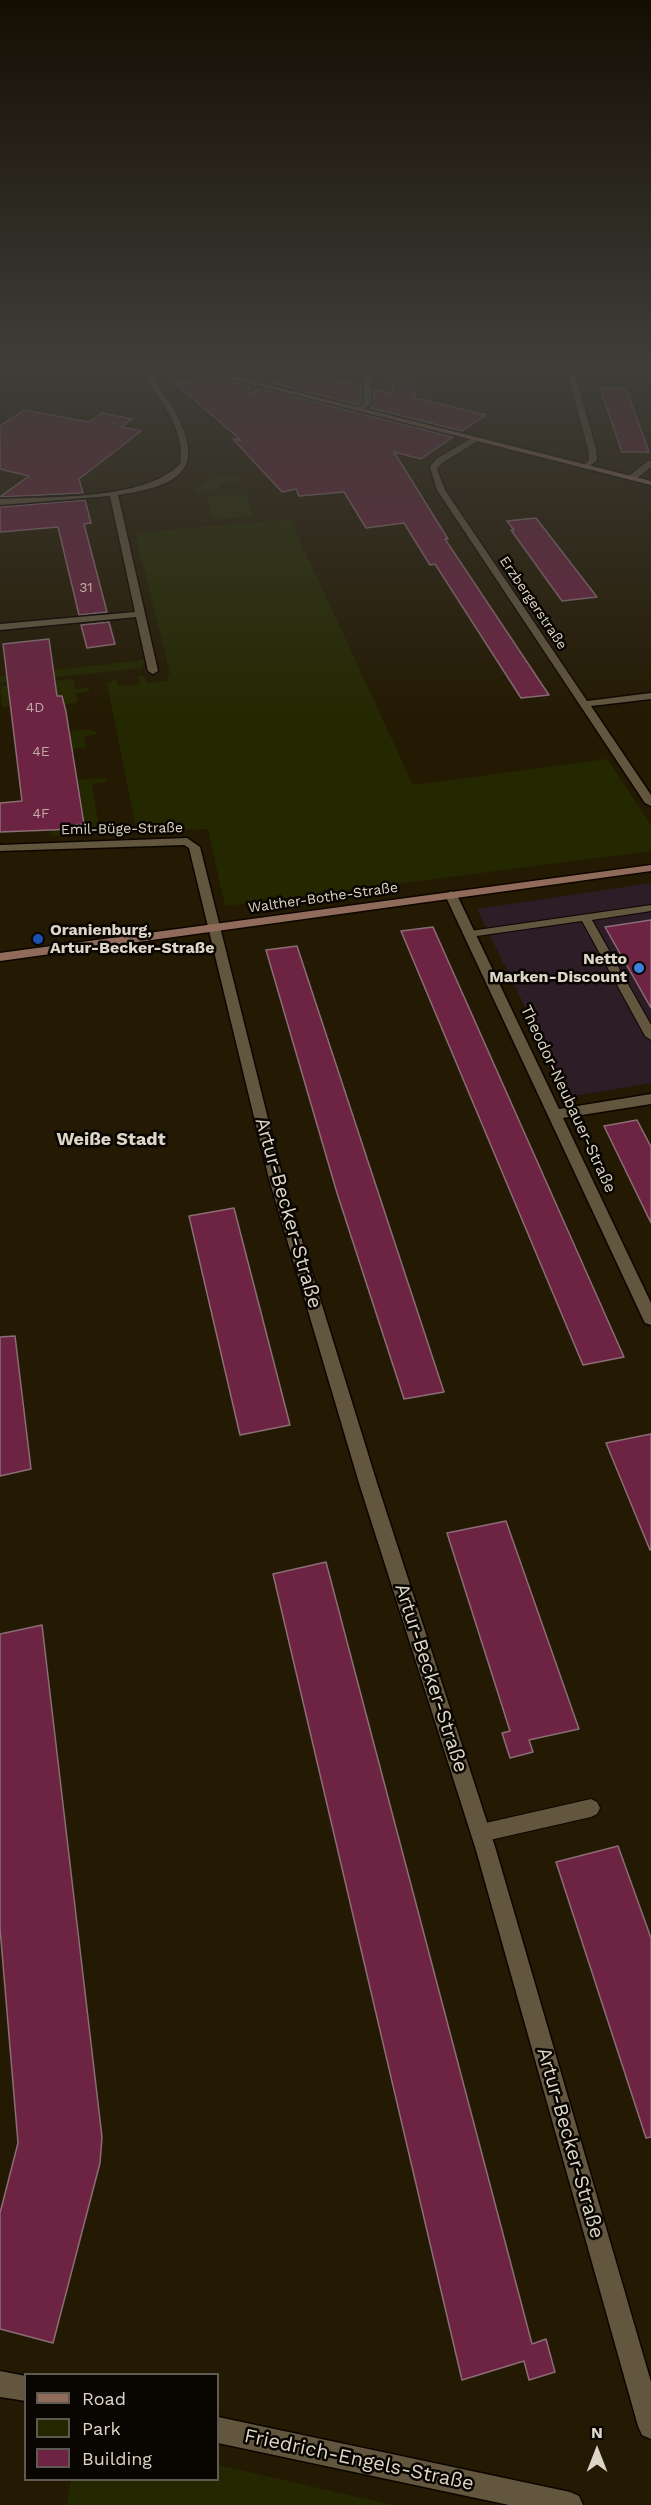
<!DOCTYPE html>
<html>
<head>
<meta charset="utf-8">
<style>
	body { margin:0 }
	#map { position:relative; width:651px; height:2505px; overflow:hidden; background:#241a03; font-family:"Work Sans",sans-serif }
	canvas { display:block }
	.legend { position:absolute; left:24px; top:2373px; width:195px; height:108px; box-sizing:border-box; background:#090601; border:2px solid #5e5951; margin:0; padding:8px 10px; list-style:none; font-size:18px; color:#ddd6c8 }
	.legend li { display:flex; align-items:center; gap:12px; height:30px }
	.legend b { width:30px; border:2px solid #5e5951 }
	.north { position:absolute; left:567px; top:2421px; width:60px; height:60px; -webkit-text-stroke:4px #090601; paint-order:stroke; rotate:0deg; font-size:16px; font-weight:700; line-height:24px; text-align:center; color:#ddd6c8 }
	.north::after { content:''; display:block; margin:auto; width:21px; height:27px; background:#ddd6c8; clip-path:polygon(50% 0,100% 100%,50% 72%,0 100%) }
</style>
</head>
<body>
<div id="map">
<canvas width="651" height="2505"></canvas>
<ul class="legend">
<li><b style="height:8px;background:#906b5b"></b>Road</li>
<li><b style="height:16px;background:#242800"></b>Park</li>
<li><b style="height:16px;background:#6c2442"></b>Building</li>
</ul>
<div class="north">N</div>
</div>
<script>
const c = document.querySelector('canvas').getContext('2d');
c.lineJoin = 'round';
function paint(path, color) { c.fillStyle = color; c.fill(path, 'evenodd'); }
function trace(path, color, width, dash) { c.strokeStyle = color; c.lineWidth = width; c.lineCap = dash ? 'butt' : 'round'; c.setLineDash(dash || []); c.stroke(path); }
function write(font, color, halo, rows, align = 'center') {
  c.font = font + ' "Work Sans",sans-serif'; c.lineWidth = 5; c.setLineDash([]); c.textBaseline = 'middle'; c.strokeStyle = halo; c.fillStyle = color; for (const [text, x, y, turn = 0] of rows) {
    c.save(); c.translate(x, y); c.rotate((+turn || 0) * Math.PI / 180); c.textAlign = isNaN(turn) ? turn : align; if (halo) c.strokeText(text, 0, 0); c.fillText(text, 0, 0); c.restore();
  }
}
paint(new Path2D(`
	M 651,883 L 651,1083 L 569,1097 L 477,909 Z`), '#2d1d26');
paint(new Path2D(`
	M 236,476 L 238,481 L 221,485 L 215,493 L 193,492 L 210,479 Z
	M 247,494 L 253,517 L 212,519 L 207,497 Z
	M 290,519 L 413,785 L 607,759 L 651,825 L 651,851 L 225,906 L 208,829 L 137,832 L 107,684 L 116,679 L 118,686 L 140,684 L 138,677 L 144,676 L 147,683 L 168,681 L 167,674 L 170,674 L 135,533 Z
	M 145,660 L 142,668 L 0,683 L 0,676 Z
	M 73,679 L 75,689 L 89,688 L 89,691 L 76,693 L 77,703 L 64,704 L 62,696 L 57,696 L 56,692 L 2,708 L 0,686 Z
	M 90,729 L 98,734 L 84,736 L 86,747 L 71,749 L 69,731 Z
	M 97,778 L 106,779 L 106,782 L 92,784 L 99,828 L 113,827 L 115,832 L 52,836 L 50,829 L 75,829 L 74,825 L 84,824 L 77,780 Z
	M 218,2465 L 392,2505 L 67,2505 L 71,2480 L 218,2480 Z`), '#242800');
const building = new Path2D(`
	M 295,371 L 361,386 L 362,402 L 358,405 L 271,383 Z
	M 391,371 L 413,371 L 415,398 L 486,415 L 462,431 L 370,408 L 374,404 L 374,389 L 393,394 Z
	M 213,376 L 249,386 L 248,395 L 261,388 L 453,437 L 421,459 L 394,452 L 448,539 L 445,539 L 549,695 L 521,698 L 435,564 L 430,565 L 404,523 L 366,528 L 344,492 L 299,496 L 296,489 L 282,492 L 233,439 L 241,440 L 175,383 Z
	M 600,388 L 626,388 L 649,452 L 622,452 Z
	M 24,410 L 89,422 L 102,413 L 132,419 L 121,427 L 141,431 L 79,479 L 83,493 L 0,497 L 29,476 L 0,469 L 0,426 Z
	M 85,500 L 91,523 L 84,524 L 107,612 L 79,615 L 58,527 L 0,532 L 0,507 Z
	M 536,518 L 597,597 L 562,601 L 511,530 L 514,530 L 507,521 Z
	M 109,622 L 115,644 L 87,648 L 81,625 Z
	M 49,639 L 57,696 L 62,696 L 66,712 L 84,824 L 74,825 L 75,829 L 0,832 L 0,803 L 22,801 L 3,644 Z
	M 651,920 L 651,1008 L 605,927 Z
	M 433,927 L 505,1089 L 624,1357 L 583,1365 L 401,931 Z
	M 297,946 L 444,1392 L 404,1399 L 337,1193 L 266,950 Z
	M 637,1120 L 651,1147 L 651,1223 L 604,1126 Z
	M 234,1208 L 290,1425 L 240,1435 L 189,1216 Z
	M 15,1336 L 31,1469 L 0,1476 L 0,1337 Z
	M 651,1434 L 651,1550 L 650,1550 L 606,1443 Z
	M 506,1521 L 579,1729 L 529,1740 L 533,1752 L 510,1758 L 502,1733 L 510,1731 L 447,1533 Z
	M 326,1562 L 532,2344 L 546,2339 L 555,2372 L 529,2380 L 524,2361 L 462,2380 L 273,1574 Z
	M 42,1625 L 102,2137 L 100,2163 L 53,2343 L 0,2329 L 0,2213 L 18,2143 L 0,1928 L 0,1634 Z
	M 618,1846 L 651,1938 L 651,2137 L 646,2138 L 556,1862 Z`);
paint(building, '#6c2442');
trace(building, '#8b6d76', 1.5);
const lane = new Path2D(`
	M 648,461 L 651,461 L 651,467 L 635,480 L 629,480 L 629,476 Z
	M 651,905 L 651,911 L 592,920 L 651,1025 L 651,1040 L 645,1036 L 582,921 L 470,937 L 465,934 L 470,931 Z
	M 591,1799 L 597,1802 L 600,1808 L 597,1814 L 591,1817 L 481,1842 L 475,1839 L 472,1833 L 475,1827 L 481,1824 Z`);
const street = new Path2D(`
	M 150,371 L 162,371 L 156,374 C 155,385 164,393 170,403 C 208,467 185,485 118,495 L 158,671 L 153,674 L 148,671 L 136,617 L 0,630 L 0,624 L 135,612 L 110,496 L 0,505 L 0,499 C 49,496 144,501 180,464 C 186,435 165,405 148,382 Z
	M 363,371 L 371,371 L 372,404 L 360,411 L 356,409 L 364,403 Z
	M 567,371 L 574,371 L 596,449 L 597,460 L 586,469 L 582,467 L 589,460 L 588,449 Z
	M 474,437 L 481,439 L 442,463 L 437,469 L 445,490 L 587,701 L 651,693 L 651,699 L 591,706 L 651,795 L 651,806 L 645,803 L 437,490 L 430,467 L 436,459 Z
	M 187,838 L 200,847 L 283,1179 L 377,1483 L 496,1850 L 651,2382 L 651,2439 L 642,2435 L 638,2426 L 476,1850 L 359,1483 L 269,1179 L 189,848 L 184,845 L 0,851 L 0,845 Z
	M 451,891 L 457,895 L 559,1109 L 651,1094 L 651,1104 L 563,1118 L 651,1303 L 651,1325 L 645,1323 L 643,1319 L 445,895 Z
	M 0,2371 L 26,2376 L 26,2401 L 0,2397 Z
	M 218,2417 L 570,2492 L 579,2496 L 583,2505 L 509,2505 L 218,2443 Z`);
const secondary = new Path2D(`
	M 201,371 L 213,371 L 651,481 L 651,485 Z
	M 651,865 L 651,871 L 0,961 L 0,953 Z`);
trace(lane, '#0d0500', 2);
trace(street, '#0d0500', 3);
trace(secondary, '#0d0500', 3);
paint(lane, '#62563e');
paint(street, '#62563e');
paint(secondary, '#906b5b');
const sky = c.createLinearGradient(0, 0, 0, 721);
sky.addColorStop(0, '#140e02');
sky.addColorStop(0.51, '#3f3e39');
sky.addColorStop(1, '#3f3e3900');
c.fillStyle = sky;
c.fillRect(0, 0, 651, 721);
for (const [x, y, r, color] of [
	[38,939,6,"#1a4fb4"],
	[639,968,6,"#3f7fe0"]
]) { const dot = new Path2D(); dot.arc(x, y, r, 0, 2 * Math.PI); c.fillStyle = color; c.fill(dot); trace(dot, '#090601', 2); }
write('14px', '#c1aaa6', null, [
	["31",86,588],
	["4D",35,708],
	["4E",41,752],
	["4F",41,814]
]);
write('14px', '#ddd6c8', '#090601', [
	["Erzbergerstraße",533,603,56],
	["Emil-Büge-Straße",122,829,-1],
	["Walther-Bothe-Straße",323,898,-8]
]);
write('bold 16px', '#ddd6c8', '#090601', [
	["Oranienburg,",50,930],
	["Artur-Becker-Straße",50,948],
	["Netto",627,959,"right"],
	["Marken-Discount",627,977,"right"]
], 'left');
write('16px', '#ddd6c8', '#090601', [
	["Theodor-Neubauer-Straße",568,1099,65]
]);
write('bold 18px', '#ddd6c8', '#090601', [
	["Weiße Stadt",111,1140]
]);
write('20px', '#ddd6c8', '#090601', [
	["Artur-Becker-Straße",288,1213,74],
	["Artur-Becker-Straße",431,1678,72],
	["Artur-Becker-Straße",570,2143,74],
	["Friedrich-Engels-Straße",359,2460,12]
]);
</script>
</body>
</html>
